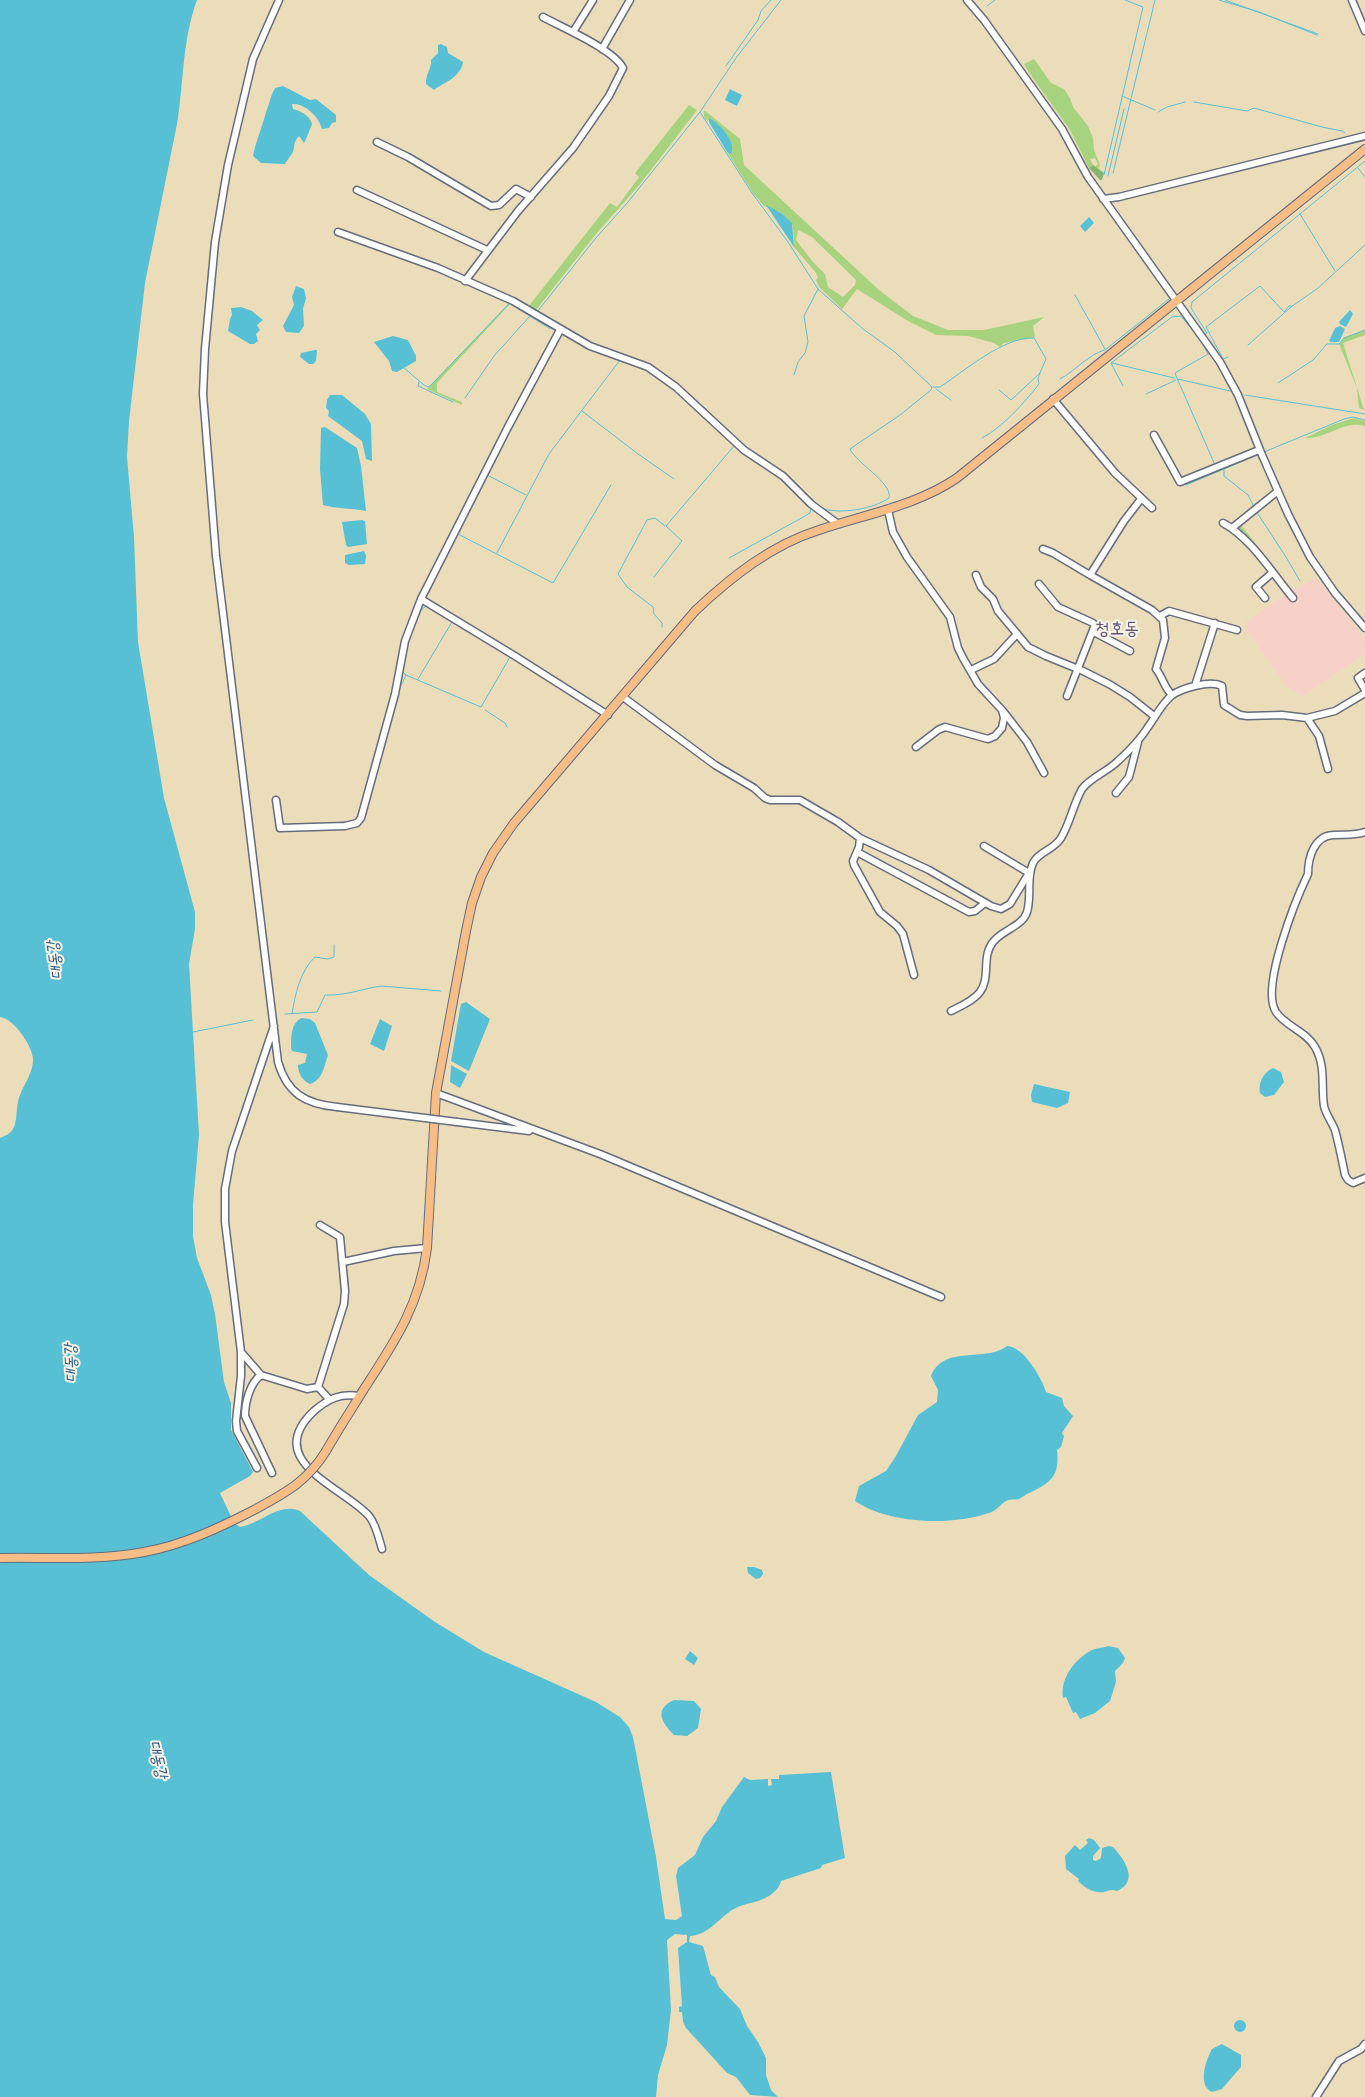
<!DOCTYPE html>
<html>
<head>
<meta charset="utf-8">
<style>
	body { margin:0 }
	canvas { display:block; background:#ebddb9 }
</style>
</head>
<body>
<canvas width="1365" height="2097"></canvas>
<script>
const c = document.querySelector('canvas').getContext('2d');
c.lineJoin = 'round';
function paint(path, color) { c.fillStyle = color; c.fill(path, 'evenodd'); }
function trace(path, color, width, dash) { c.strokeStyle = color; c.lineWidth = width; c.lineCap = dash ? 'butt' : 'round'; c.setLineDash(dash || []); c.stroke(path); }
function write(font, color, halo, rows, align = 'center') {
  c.font = font + ' Kalam,"Poor Story",sans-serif'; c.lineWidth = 4; c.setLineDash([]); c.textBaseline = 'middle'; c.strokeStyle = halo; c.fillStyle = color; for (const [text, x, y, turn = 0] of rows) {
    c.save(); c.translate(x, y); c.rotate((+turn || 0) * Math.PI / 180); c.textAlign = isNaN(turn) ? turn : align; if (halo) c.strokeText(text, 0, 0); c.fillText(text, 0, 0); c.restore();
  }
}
paint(new Path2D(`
	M 1316,578 L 1365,639 L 1365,654 L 1303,696 L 1286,686 L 1245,626 L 1245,623 L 1286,594 Z`), '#f7d1c7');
paint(new Path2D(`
	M 1034,59 L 1051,83 L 1064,89 L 1070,98 L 1073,107 L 1088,126 L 1093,138 L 1094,150 L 1100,165 L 1098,169 L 1095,167 L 1098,164 L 1095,158 L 1090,159 L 1093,165 L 1089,168 L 1070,130 L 1028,71 L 1024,64 Z
	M 689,105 L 697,110 L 641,183 L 596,234 L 536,310 L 528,307 L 610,203 L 617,207 L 639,177 L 635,173 Z
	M 704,110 L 740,139 L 744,165 L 879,290 L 913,316 L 948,330 L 984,330 L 1044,317 L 1033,326 L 1035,337 L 1004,343 L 1000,347 L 994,343 L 968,336 L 936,335 L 908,321 L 857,289 L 842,309 L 819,287 L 816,280 L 818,277 L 816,273 L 794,247 L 793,226 L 781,213 L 764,206 L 753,193 L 727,152 L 731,154 C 729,135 724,130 709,119 L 708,121 C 704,119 703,114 704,110 ZM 798,230 L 812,237 L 856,280 L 855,285 L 843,297 L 828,287 L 825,274 L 813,262 L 796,240 Z
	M 509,303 C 516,305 524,311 530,315 L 510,304 L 437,383 L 437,392 L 462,402 L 462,405 L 427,389 Z
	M 1365,330 L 1365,335 L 1343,343 L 1364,410 L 1359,408 L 1357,388 L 1339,344 L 1344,338 Z
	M 1354,418 L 1365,421 L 1365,426 C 1343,420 1325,440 1305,438 L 1332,425 Z
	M 1240,524 L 1274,567 L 1273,569 L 1239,532 L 1238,527 Z`), '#a7d37f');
paint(new Path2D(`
	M 1093,165 L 1104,173 L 1102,180 L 1100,180 L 1089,168 Z`), '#85b56e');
paint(new Path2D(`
	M 0,0 L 197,0 C 182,41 184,81 177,124 L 145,283 L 129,421 L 127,457 L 134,537 L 138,642 L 164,798 L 195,912 L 195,929 L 189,964 L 199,1135 L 193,1205 L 193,1236 L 197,1258 L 211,1295 L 215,1314 L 224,1382 L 231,1403 L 231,1430 L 253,1472 L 250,1476 L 220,1493 L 234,1523 L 240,1527 C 261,1524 278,1502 300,1511 L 369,1575 L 435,1622 L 484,1652 L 596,1702 L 620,1717 L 629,1727 L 633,1737 L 656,1857 L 665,1919 L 676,1920 L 682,1916 L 676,1876 L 678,1868 L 695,1855 L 703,1837 L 716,1821 L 722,1807 L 744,1777 L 750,1780 L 768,1779 L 768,1786 L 772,1785 L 771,1779 L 779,1779 L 779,1775 L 831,1772 L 845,1858 L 822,1865 L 821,1868 L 781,1881 C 780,1887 775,1892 769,1896 C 758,1903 743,1903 732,1910 C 717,1920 708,1935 690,1936 L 689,1942 L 703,1946 L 711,1975 L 715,1977 L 719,1987 L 740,2009 L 747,2026 L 758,2042 L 766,2058 L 766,2075 L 771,2090 L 778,2097 L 750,2095 L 736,2077 L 727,2073 L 686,2028 L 683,2022 L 682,2012 L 679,2012 L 679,2007 L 682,2006 L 678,1948 L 687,1942 L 687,1935 L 675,1934 L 667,1940 L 671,2010 L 667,2045 L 658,2075 L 656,2097 L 0,2097 L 0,1138 C 5,1136 10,1134 13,1129 C 17,1122 16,1111 18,1102 C 21,1087 34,1074 33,1058 C 31,1044 14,1019 0,1017 Z
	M 441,44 L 447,47 L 448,53 L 463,62 C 461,77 445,82 434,90 L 426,84 C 425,75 432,68 431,60 L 438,53 L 438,45 Z
	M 283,86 L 310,100 L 316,99 L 336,115 L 336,122 L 332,123 L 329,128 L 322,129 C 319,117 305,103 292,104 L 293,109 C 301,111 310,116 312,124 C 310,129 306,140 304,143 L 299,136 C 293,142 295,146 293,152 C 291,156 287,160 285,164 L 261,163 L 253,156 L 255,147 L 272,94 L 275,88 Z
	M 730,89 L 742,95 L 737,106 L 725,100 Z
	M 709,118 C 720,124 737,142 731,154 L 727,152 L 709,122 Z
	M 766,205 L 781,213 L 792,223 L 794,247 Z
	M 1089,217 L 1094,223 L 1085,232 L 1080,226 Z
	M 296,286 L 304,289 L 306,298 L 303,309 L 304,326 L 299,333 L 286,332 L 283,326 L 294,305 L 292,297 Z
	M 241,307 L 252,311 L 263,320 L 257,325 L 260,330 L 256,334 L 258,341 L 254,344 L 250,344 L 228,331 L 230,319 L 232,315 L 231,308 Z
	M 1350,310 L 1353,314 L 1346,327 L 1340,324 L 1339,322 Z
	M 1340,326 L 1345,329 L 1339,342 L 1331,342 L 1329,341 L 1335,328 Z
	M 393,336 L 408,340 L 416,356 L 416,361 L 397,372 L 392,371 L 389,361 L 374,342 Z
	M 315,350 L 317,350 L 316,361 L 313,364 L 309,364 L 300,357 L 301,353 Z
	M 330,395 L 342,395 L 365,414 L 371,424 L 372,461 L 366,459 L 362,441 L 328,416 L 329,411 L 326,408 L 327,400 Z
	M 325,427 L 357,448 L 361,466 L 366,511 C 351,508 337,509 323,505 L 320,469 L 321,428 Z
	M 362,520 L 365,521 L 367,544 L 348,547 L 346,545 L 342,522 Z
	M 364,551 L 366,556 L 365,564 L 349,565 L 345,563 L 345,555 Z
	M 466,1002 L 490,1019 L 469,1071 L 451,1061 L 460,1009 L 461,1004 Z
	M 301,1018 L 310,1019 L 315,1023 L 328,1055 C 324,1066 323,1080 310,1084 C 303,1081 298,1074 298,1065 L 305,1063 L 307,1054 L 292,1051 L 291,1048 C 291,1036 291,1024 301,1018 Z
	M 380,1019 L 392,1026 L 384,1051 L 370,1044 Z
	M 451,1065 L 467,1074 L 460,1088 L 450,1082 Z
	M 1273,1068 L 1281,1072 L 1284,1082 L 1274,1095 L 1265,1097 L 1260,1093 C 1258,1083 1263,1073 1273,1068 Z
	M 1034,1084 L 1070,1092 L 1068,1103 L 1057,1108 L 1032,1102 L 1031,1095 Z
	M 1007,1346 C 1023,1346 1042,1378 1046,1392 L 1062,1398 L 1064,1406 L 1073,1416 L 1062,1433 L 1064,1436 L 1061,1447 L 1057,1450 C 1060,1476 1051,1483 1029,1493 C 1026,1494 1023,1497 1019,1499 C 1016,1500 1012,1499 1008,1500 C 1001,1503 997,1511 989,1513 C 951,1526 889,1524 855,1501 L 859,1486 L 886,1471 L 896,1456 L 918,1415 L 937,1402 L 938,1390 L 931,1376 C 944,1344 985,1363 1007,1346 Z
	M 747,1567 L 754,1567 L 762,1570 L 763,1574 L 760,1578 L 756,1579 L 748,1573 Z
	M 1108,1646 L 1118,1648 L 1125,1658 L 1123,1663 L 1115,1671 L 1116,1682 L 1110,1701 L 1095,1713 L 1080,1719 L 1076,1712 L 1073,1713 L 1066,1697 L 1063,1698 C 1060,1678 1075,1659 1092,1650 C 1097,1648 1103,1648 1108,1646 Z
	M 690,1651 L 698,1658 L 694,1665 L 685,1659 Z
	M 674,1700 L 694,1701 L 701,1709 L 698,1728 L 687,1736 L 674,1735 C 661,1722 654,1709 674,1700 Z
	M 1089,1838 L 1094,1840 L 1100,1848 L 1093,1856 L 1093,1860 L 1096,1861 L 1101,1858 L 1102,1848 L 1109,1846 L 1113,1847 C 1124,1859 1140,1881 1117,1891 C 1111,1889 1110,1890 1104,1892 C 1094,1894 1084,1887 1078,1881 L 1079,1879 L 1066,1869 L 1065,1856 L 1075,1845 L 1080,1850 L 1088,1843 L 1086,1840 Z
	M1234 2026a6 6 0 1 1 12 0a6 6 0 1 1-12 0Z
	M 1222,2044 L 1241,2055 L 1241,2067 L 1222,2089 L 1212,2092 C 1197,2085 1206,2060 1212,2049 Z`), '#58c0d5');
trace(new Path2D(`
	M 781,0 L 736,58 L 700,112 L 752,193 L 788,242 L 818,289 L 863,329 L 895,352 L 932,387 L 931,390 L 900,415 L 850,449 C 855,462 893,483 889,498 C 873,509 840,515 821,508
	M 1219,0 L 1259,12 L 1317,35
	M 1225,0 L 1318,34
	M 987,6 L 995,0
	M 726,66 L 758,20 L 761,11 L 771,0
	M 1122,96 L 1155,110
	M 1194,102 L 1247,111 L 1254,108 L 1322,127 L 1342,131 L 1345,133
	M 1158,112 L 1167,107 L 1185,102
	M 1358,168 L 1365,177
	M 1113,173 L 1155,0
	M 1104,175 L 1143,7 L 1125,0
	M 1108,176 L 1124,109
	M 1300,214 L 1335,271
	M 1075,295 L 1105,349
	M 510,303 L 550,329
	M 537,312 L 595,239 L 628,202 L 700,112
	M 527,313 L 558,331
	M 561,333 L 577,342
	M 1203,336 L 1207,333 L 1191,308 L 1192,302 L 1365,161
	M 1200,338 L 1208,354 L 1175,373 L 1176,376 L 1215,465
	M 1248,345 L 1291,307 L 1318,288 L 1365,245
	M 627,356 L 644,362
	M 1228,357 L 1223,359 L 1206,327 L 1260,286 L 1284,312 L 1289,306 L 1292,306
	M 1112,363 L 1174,378
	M 404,368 L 424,385 L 428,387 L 431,385 L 510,303
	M 794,375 L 798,362 L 805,353 L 808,342 L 804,316 L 818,289
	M 1060,379 C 1075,371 1089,354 1105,350 L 1169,299
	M 1178,379 L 1230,391
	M 419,382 L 418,386 L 453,402
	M 1278,383 L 1313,360 L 1327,344 L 1339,344 L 1344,338 L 1365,330
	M 679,385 L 699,403
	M 1123,386 L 1111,363 L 1172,317 L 1181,316 L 1199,338
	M 933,387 L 940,387 C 966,370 1003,337 1034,338 L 1046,359 L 1040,373 L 1011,400 L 999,390
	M 936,389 L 951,400
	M 1146,394 L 1176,380
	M 1245,395 L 1365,414
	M 465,398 L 494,356 L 530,316
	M 703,406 L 726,429
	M 582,411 L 638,454 L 674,479
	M 982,438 C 1002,428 1025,402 1039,384 L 1038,378 L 1040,374
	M 733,444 L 757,462
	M 1264,452 L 1344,419 L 1353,417 L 1365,420
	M 1224,469 L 1224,476 L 1248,495 L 1254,507
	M 489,476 L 526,495
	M 1186,485 L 1257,455
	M 1256,511 L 1286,557 L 1300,581
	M 458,534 L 553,583 L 611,485
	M 497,553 L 549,454 L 620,360
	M 729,558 L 805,516 L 810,513 L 811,508
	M 654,577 L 682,541 L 666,526 L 734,446
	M 420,611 L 426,606
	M 662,627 L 662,623 L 654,614 L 653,607 L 627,587 L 618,574 L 647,520 L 655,518 L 665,526
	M 406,675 L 481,707 L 510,657
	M 418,679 L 452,622
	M 398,692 L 406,675 L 403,672
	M 485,710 L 505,723 L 507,727
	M 285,1014 L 317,1012 L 325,995 C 344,996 362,989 381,986 L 441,991
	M 292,1014 C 295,995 300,971 315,957 L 328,959 L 334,957 L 334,945
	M 193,1032 L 253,1020`), '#58c0d5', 1);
const minor = new Path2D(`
	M 279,0 L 253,59 L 228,165 L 215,242 L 205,349 L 203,394 L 216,556 L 278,1062 C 287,1093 305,1104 337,1107
	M 967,0 L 984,20 L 1062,129 L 1088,177 L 1220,362 L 1238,395 L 1262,455 L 1288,514 L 1310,557 L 1335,593 L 1365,628
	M 1352,0 L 1365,31
	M 573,32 L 593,0
	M 602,49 L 630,0
	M 377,142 L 408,157 L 491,206 L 499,205 L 516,189 L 531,197
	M 357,190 L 487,250
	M 1103,199 L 1119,197 L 1365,136
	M 338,232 L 438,268 L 513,301 L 590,346 L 648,367 L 676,387 L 744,450 L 783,476 L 811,504 L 838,524
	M 465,281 L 518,211 L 573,148 L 609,96 L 623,68 C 613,49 563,28 543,17
	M 1053,399 L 1115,473 L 1152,508
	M 1154,435 L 1180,482 L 1259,450
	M 1141,499 L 1124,521 L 1090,575 L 1152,610 L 1163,620 L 1165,638 L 1156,669 C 1163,678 1164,687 1172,695
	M 888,510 L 893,532 L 907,557 L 950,617 L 958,648 L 963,658 L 978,684 L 1002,710 L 1004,718 L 1002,728 L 995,736 L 988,739 L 945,727 L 938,730 L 916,747
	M 1223,523 C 1250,537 1273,574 1293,598
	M 1232,528 L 1278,491
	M 1043,549 L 1053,553 L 1090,575
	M 976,575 L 981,587 L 993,599 L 998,611 L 1028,647 L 1046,656 L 1083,671 L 1109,684 L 1130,697 L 1154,716
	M 1039,584 L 1058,607 L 1093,623 L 1095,625 L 1067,696
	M 1265,598 L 1256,587 L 1272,573
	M 421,599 L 515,656 L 608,715
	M 1160,616 L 1169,611 L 1237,630
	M 1094,632 L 1130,651
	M 971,670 L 994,659 L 1017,634
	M 1365,673 L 1358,678 L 1365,690
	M 1195,686 L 1215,623
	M 623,697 L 715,765 L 754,788 L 765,798 L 770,800 L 800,800 L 838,822 L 860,838 L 859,847 L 853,861 L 854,865 L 880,912 L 897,926 L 903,934 L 914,975
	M 1003,711 L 1027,742 L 1044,773
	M 1307,718 L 1319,736 L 1328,769
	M 1116,793 L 1129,777 L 1138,742
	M 276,800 L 280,828 L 345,826 L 357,823 L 361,818 L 395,694 L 405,641 L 421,599 L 508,427 L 560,330
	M 1365,832 C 1354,836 1344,834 1333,835 C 1314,836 1308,858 1308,874 C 1296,899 1260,988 1276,1012 C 1285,1026 1306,1031 1315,1047 C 1326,1066 1321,1086 1324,1106 C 1326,1115 1332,1122 1335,1130 C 1339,1145 1342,1160 1345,1175 L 1348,1180 L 1353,1183 L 1365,1178
	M 860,838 L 929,870 L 991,906 L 1001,909 L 1010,904 L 1029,873 L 984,846
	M 857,852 L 969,912 L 975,911 L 985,903
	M 951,1011 C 961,1006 973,1001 980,992 C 991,977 981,957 993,942 C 1002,930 1023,926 1027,912 C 1032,896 1026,878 1033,863 C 1039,851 1054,850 1061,838 C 1070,823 1073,805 1082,789 C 1091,777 1107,772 1118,761 C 1129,751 1140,740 1148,727 C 1156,716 1161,705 1171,696 C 1181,688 1210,680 1222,686 L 1224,705 L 1240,715 L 1247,716 L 1282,715 L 1307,718 L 1335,711 L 1365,693
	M 436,1093 L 600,1154 L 941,1297
	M 457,1122 L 529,1131
	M 343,1262 L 394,1251 L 427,1248
	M 241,1352 L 261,1375 L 307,1389 L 318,1387 L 344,1304 L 345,1291 L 340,1237 L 320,1225
	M 261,1375 C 250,1383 245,1402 245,1416 L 272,1473
	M 318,1387 L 329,1399
	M 359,1396 C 340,1393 328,1399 314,1411 C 261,1461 343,1487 369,1516 C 376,1524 379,1539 382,1549
	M 257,1468 L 237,1431 L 236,1421 L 241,1376 L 241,1352 L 225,1222 L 225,1189 L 232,1151 L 274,1026
	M 1316,2097 L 1339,2061 L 1361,2049 L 1365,2044`);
const major = new Path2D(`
	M 326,1451 C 338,1430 351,1410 364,1389 C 394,1343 420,1305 427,1248 L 436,1093 L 466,931 L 472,903 L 481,877 L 493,853 L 514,823 L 695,611 C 731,577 771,545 819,530 C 866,514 916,506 957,478 L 1365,149`);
trace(minor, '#646c7e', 9);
trace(major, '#646c7e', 10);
trace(minor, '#fff', 6);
trace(major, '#f6be86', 8);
const minorBridge = new Path2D(`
	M 337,1107 L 457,1122`);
const majorBridge = new Path2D(`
	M 0,1558 C 47,1557 97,1561 144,1552 C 183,1545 219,1528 254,1510 C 285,1493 307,1482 326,1451`);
trace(minorBridge, '#646c7e', 9, []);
trace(majorBridge, '#646c7e', 10, []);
trace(minorBridge, '#fff', 6);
trace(majorBridge, '#f6be86', 8);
write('italic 16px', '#2d5a82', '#f7f3e8', [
	["대동강",57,960,-97],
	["대동강",73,1363,-92],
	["대동강",156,1760,78]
]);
write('18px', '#605572', '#f7f3e8', [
	["청호동",1117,631]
]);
</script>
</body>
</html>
